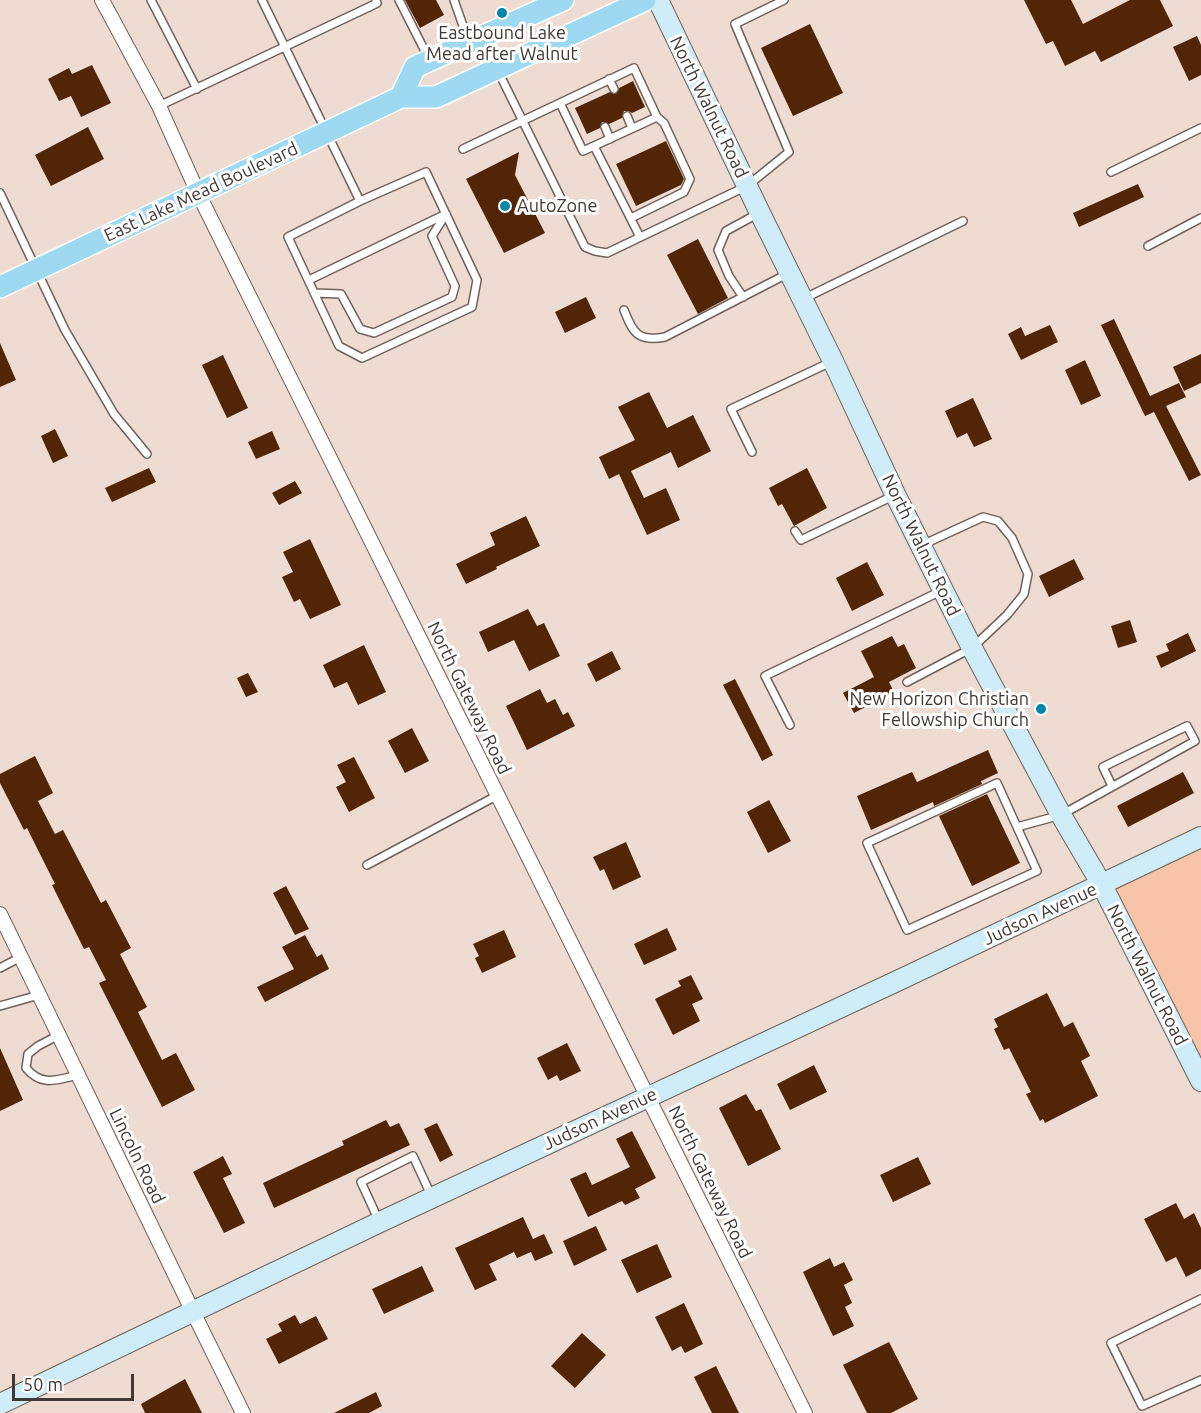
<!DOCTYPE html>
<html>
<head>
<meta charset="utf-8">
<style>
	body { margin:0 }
	#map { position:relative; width:1201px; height:1413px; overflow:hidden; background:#eedcd3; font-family:Ubuntu,sans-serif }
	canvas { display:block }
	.scale { position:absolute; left:12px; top:1374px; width:122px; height:27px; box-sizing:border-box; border:3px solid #3f3834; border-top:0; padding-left:8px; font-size:18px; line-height:21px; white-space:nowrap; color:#3f3834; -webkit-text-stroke:4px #fff; paint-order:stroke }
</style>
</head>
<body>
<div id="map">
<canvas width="1201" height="1413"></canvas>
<div class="scale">50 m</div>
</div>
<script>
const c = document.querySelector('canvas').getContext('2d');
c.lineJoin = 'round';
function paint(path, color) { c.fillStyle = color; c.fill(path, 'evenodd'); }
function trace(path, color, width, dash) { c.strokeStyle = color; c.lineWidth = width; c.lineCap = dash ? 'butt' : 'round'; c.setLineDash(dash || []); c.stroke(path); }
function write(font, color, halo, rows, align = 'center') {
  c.font = font + ' Ubuntu,sans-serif'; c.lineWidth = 6; c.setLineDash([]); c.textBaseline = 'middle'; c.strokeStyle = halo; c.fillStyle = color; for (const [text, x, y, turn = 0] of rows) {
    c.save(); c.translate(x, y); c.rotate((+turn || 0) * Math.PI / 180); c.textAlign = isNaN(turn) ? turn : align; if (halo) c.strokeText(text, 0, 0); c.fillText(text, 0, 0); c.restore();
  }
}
paint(new Path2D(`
	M 1201,837 L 1201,1081 L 1102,885 Z`), '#f7c4a8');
paint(new Path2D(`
	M 405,0 L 436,0 L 444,15 L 420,28 Z
	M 1024,0 L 1071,0 L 1083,24 L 1130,0 L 1160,0 L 1173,26 L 1101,62 L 1095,51 L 1065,66 L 1053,41 L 1046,44 Z
	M 810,24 L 843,93 L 793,116 L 761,48 Z
	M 1197,36 L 1201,45 L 1201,75 L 1189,81 L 1173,47 Z
	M 92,65 L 111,103 L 81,117 L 71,96 L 59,101 L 48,79 L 69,68 L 72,74 Z
	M 633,81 L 645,107 L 632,113 L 628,111 L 624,111 L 622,118 L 609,124 L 602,122 L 600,128 L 587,134 L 575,108 L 610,92 L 616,94 L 619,88 Z
	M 88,127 L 104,159 L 51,186 L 35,155 Z
	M 666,141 L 684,179 L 681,185 L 636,206 L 616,164 Z
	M 519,152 L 515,175 L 545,233 L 504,253 L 466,179 Z
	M 1138,184 L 1144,197 L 1079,227 L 1073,213 Z
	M 698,239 L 728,298 L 698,314 L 667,255 Z
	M 586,297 L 596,318 L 565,333 L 555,312 Z
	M 1114,319 L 1150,396 L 1179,383 L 1186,397 L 1166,406 L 1201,475 L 1189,481 L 1154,412 L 1145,416 L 1101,325 Z
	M 1050,325 L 1058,342 L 1021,360 L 1008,334 L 1021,327 L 1025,336 Z
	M 0,343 L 16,380 L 0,387 Z
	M 1201,354 L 1201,383 L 1184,391 L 1173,367 Z
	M 223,355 L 248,408 L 227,418 L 202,365 Z
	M 1085,360 L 1101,396 L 1081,405 L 1065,370 Z
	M 649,392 L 667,428 L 693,415 L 711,451 L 678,468 L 671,452 L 631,471 L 644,498 L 666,488 L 680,520 L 647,535 L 619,474 L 609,479 L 599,457 L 635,440 L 618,407 Z
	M 973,398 L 992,439 L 974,447 L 967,433 L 957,438 L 945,411 Z
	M 55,429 L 68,456 L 53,463 L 41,436 Z
	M 272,431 L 280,449 L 256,459 L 248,442 Z
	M 149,468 L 156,482 L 112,502 L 105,488 Z
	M 807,468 L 827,508 L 794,526 L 782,504 L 778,506 L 769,488 Z
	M 295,481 L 302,493 L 279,505 L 272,493 Z
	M 526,516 L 540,546 L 496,567 L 497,569 L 466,584 L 456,564 L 495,545 L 490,533 Z
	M 310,539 L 341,605 L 310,619 L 300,599 L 294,602 L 282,577 L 293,572 L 283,552 Z
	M 1074,559 L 1084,579 L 1049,597 L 1039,576 Z
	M 867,562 L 884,595 L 852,611 L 836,578 Z
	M 528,609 L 537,626 L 544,623 L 560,656 L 529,671 L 514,640 L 488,652 L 479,632 Z
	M 1130,620 L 1137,642 L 1118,648 L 1111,626 Z
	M 1188,633 L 1196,651 L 1161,668 L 1156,656 L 1169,651 L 1166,644 Z
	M 892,636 L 898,647 L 904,644 L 916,668 L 889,682 L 894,692 L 854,713 L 843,693 L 874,677 L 861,651 Z
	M 364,645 L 386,692 L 358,705 L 347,682 L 334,688 L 323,665 Z
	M 612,651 L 621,669 L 596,682 L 587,664 Z
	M 248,673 L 258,692 L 246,697 L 237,678 Z
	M 735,679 L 773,755 L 762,761 L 723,685 Z
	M 540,689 L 547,703 L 555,699 L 563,715 L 568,712 L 575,726 L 527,750 L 506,706 Z
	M 412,728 L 429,761 L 405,773 L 388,741 Z
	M 988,750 L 998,773 L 981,781 L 982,784 L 934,806 L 933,802 L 871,830 L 857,796 L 912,772 L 917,782 Z
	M 35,756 L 53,793 L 38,801 L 55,834 L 63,830 L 101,903 L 106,900 L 131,948 L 120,954 L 147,1007 L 138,1012 L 162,1060 L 176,1053 L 195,1090 L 162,1107 L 99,983 L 106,980 L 89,947 L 84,949 L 52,885 L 55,884 L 27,828 L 24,830 L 0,783 L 0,774 Z
	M 354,757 L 375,798 L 349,812 L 336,787 L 346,782 L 337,765 Z
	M 1183,772 L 1194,793 L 1128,827 L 1117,806 Z
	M 987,794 L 1020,863 L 972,886 L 939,816 Z
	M 769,800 L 791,841 L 768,853 L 747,812 Z
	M 626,842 L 641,877 L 613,890 L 604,869 L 600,871 L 593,857 Z
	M 286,886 L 309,929 L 295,935 L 273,893 Z
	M 667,928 L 677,950 L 644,965 L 634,944 Z
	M 504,930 L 516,957 L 482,973 L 475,958 L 479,956 L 473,944 Z
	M 305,935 L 317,957 L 322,954 L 329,969 L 265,1002 L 257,987 L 294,969 L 282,947 Z
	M 691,975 L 703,999 L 692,1004 L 700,1021 L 673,1035 L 655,999 L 681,986 L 678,981 Z
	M 1047,993 L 1064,1027 L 1073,1022 L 1090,1056 L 1081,1061 L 1098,1096 L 1045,1123 L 1043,1119 L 1040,1121 L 1026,1094 L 1031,1092 L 1009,1048 L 1004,1050 L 994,1029 L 998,1027 L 994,1019 Z
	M 567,1043 L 581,1071 L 560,1081 L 557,1075 L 548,1080 L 537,1058 Z
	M 0,1048 L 23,1100 L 0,1111 Z
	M 814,1065 L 827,1092 L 790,1110 L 777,1084 Z
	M 746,1094 L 756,1111 L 761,1109 L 781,1149 L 748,1166 L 719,1108 Z
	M 386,1120 L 390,1127 L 399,1123 L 410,1145 L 274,1208 L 263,1183 L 344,1145 L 342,1141 Z
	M 437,1123 L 453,1155 L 440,1162 L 424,1129 Z
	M 632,1131 L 656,1178 L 635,1189 L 640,1198 L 625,1205 L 622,1201 L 588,1217 L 570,1179 L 586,1172 L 592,1185 L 630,1167 L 616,1139 Z
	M 223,1156 L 232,1174 L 223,1178 L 245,1223 L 224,1233 L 193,1172 Z
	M 918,1157 L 931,1184 L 893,1202 L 880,1175 Z
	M 1176,1203 L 1184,1219 L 1194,1213 L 1201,1228 L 1201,1269 L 1186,1277 L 1176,1257 L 1166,1262 L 1144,1219 Z
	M 523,1217 L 533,1239 L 544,1234 L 553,1253 L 535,1261 L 531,1252 L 517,1258 L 514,1252 L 489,1264 L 497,1280 L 475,1290 L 455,1248 Z
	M 596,1226 L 607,1250 L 574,1266 L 563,1241 Z
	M 657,1244 L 672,1277 L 637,1293 L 621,1260 Z
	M 830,1258 L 834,1267 L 844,1262 L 853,1280 L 844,1285 L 852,1303 L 845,1307 L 854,1326 L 833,1336 L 803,1272 Z
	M 422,1266 L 434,1291 L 384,1314 L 372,1289 Z
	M 684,1303 L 703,1344 L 685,1353 L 681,1346 L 672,1351 L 655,1317 Z
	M 295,1315 L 300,1324 L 316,1316 L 328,1339 L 279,1364 L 266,1339 L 282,1331 L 278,1324 Z
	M 582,1333 L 606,1355 L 575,1388 L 551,1366 Z
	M 889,1342 L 918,1399 L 891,1413 L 867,1413 L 843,1365 Z
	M 716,1366 L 739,1413 L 712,1413 L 694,1377 Z
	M 185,1379 L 202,1413 L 145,1413 L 141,1404 Z
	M 376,1392 L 382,1406 L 369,1413 L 334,1413 Z`), '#522507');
const lane = new Path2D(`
	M 151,0 L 197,89
	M 262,0 L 360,201 L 426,172 L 477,280 L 472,307 L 362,358 L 339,346 L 288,237 L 360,201
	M 399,0 L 429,59
	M 454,0 L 468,40
	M 498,71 L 585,247 L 595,251 L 607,253 L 747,186 L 789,152 L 735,24 L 784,0
	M 609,79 L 614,89
	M 159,106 L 369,7 L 377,3 L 376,0
	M 627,116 L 632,128
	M 605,127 L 610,139
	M 594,146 L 657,117 L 634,68 L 560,103 L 583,151 L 594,146 L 640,237
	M 463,149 L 560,103
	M 1111,172 L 1201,128
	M 0,193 L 65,330 L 114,414 L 147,454
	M 631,218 L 684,192 L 690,179 L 664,123 L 657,117
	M 1148,246 L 1201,218
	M 309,280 L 446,214
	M 314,293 L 341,294 L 360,329 L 374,333 L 452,297 L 455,286 L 432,236 L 446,214
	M 743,297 L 729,276 L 718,250 L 726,231 L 759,213
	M 803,299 L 963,221
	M 624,310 C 633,333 638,342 665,337 L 787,274
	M 752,452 L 731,409 L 831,362
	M 795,531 L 801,540 L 893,496
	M 907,682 L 972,648 L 1007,615 L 1024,594 L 1028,574 L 1012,538 L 998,521 L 983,517 L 922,545
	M 790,725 L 765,676 L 941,591
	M 1017,827 L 997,783 L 867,843 L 907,930 L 1037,871 L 1017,827 L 1061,815 L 1195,741 L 1187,726 L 1103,767 L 1112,786
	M 367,865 L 498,795
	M 0,968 L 21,957
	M 0,1006 L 39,995
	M 59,1035 L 38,1046 L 28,1054 L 26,1068 C 42,1087 56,1080 78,1075
	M 379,1221 L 361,1182 L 413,1156 L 431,1195
	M 1201,1299 L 1111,1343 L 1142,1406 L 1201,1380`);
const street = new Path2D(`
	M 102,0 L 159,106 L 198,193 L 805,1413
	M 0,914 L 193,1312 L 243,1413`);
const secondary = new Path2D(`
	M 658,0 L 760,213 L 833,361 L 895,494 L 972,648 L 1061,815 L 1102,885 L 1201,1081
	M 0,1404 L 380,1222 L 895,982 L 1201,837`);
const primary = new Path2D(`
	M 401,97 L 415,67 L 563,0
	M 0,287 L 401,97 L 436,97 L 645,0`);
trace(lane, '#716259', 10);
trace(street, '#716259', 16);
trace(secondary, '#716259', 22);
trace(primary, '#fff', 24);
trace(lane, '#fff', 7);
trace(street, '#fff', 14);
trace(secondary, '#ceedf8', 20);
trace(primary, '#9ddaf1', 21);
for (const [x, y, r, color] of [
	[502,13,6,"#0286a9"],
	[505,206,6,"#0286a9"],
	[1041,709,6,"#0286a9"]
]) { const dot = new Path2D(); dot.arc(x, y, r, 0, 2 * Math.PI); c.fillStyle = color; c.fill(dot); trace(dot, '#fff', 2); }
write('18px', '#3f3834', '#fff', [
	["Eastbound Lake",502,33],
	["Mead after Walnut",502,54],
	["AutoZone",517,206,"left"],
	["New Horizon Christian",1029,699,"right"],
	["Fellowship Church",1029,720,"right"]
]);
write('18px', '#3f3834', '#fff', [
	["North Walnut Road",709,107,64],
	["East Lake Mead Boulevard",201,192,-25],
	["North Walnut Road",921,545,64],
	["North Gateway Road",469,698,64],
	["Judson Avenue",1040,914,-25],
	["North Walnut Road",1147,975,63],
	["Judson Avenue",600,1119,-25],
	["Lincoln Road",137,1156,64],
	["North Gateway Road",710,1182,64]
]);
</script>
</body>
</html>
